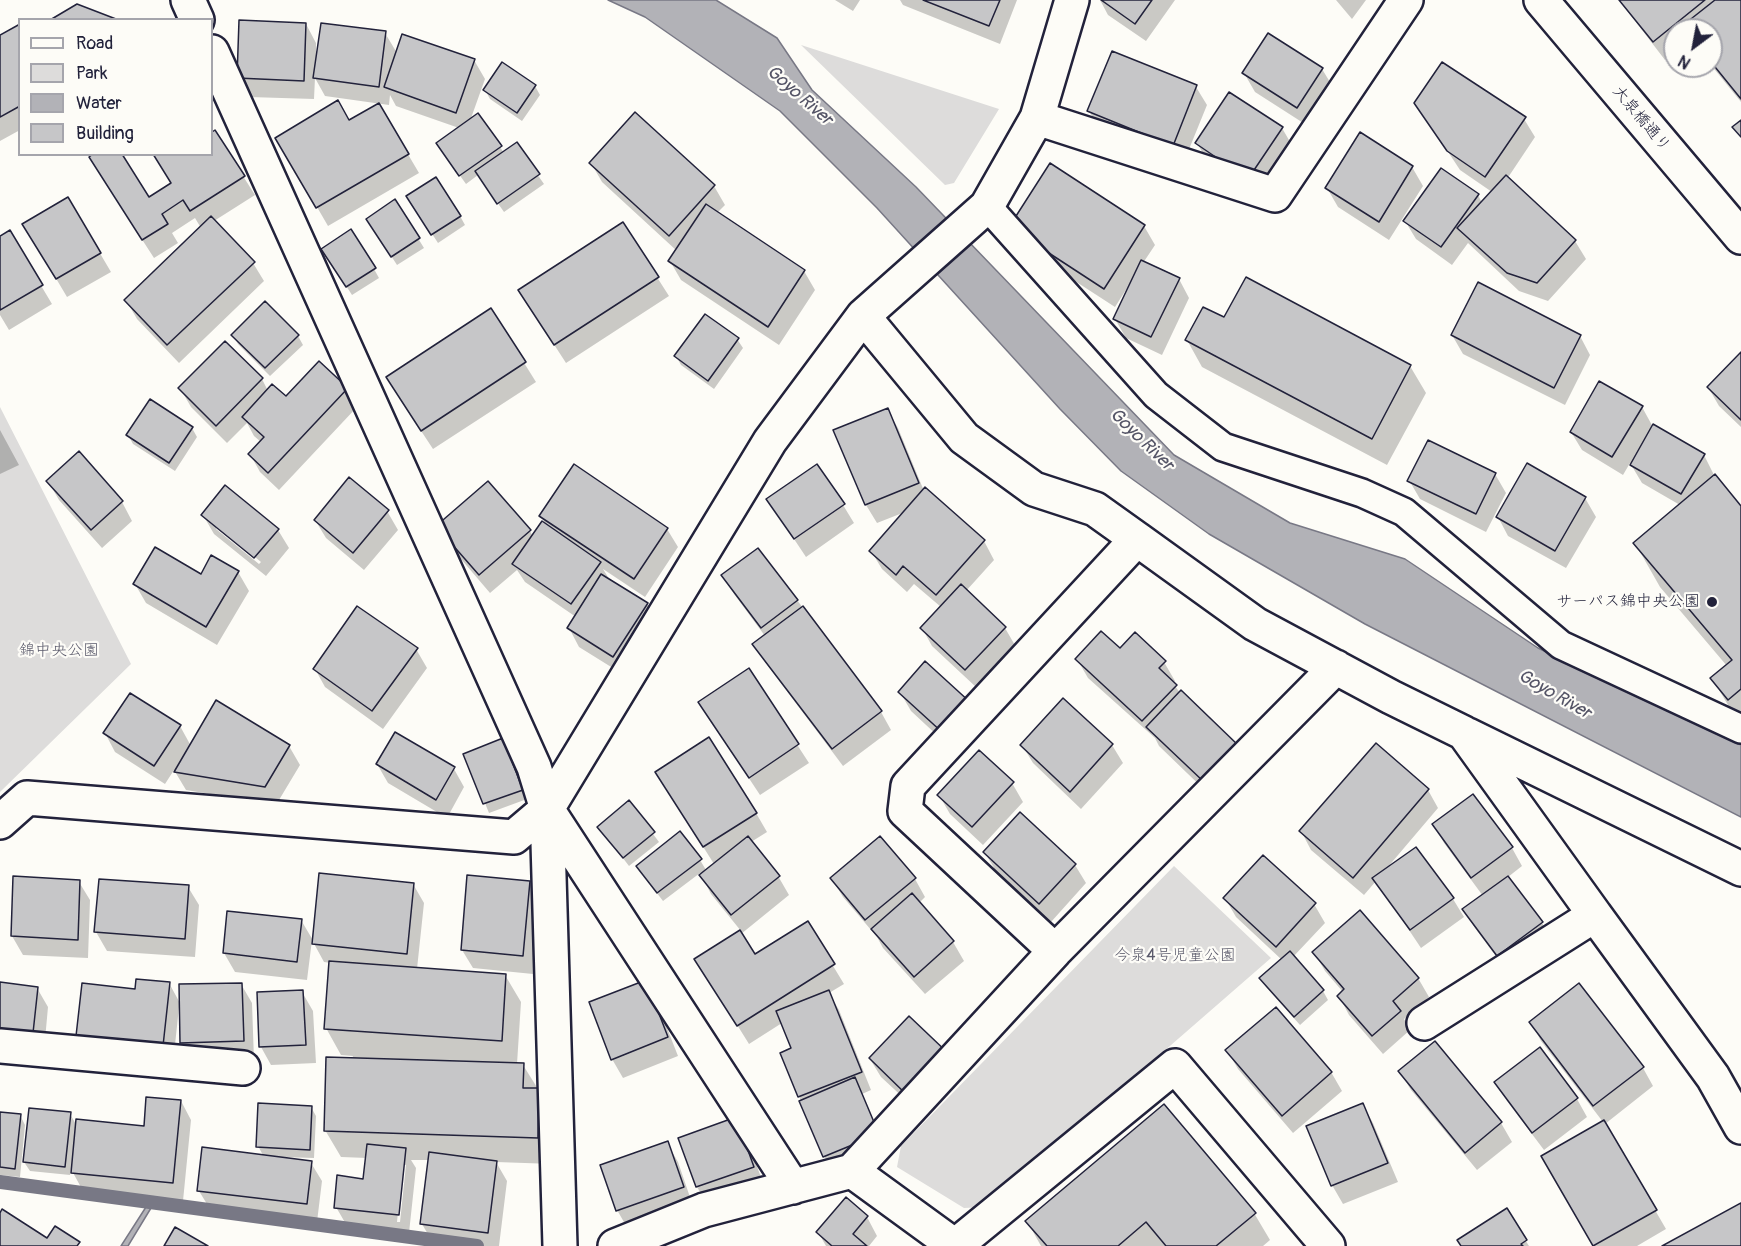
<!DOCTYPE html>
<html>
<head>
<meta charset="utf-8">
<style>
	body { margin:0 }
	#map { position:relative; width:1741px; height:1246px; overflow:hidden; background:#fdfcf7; font-family:Pangolin,sans-serif }
	canvas { display:block }
	.legend { position:absolute; left:18px; top:18px; width:195px; height:138px; box-sizing:border-box; background:#fdfcf7; border:2px solid #a5a5ac; margin:0; padding:8px 10px; list-style:none; font-size:18px; color:#22223b }
	.legend li { display:flex; align-items:center; gap:12px; height:30px }
	.legend b { width:30px; border:2px solid #a5a5ac }
	.north { position:absolute; left:1663px; top:18px; width:60px; height:60px; box-sizing:border-box; background:#fdfcf7; border:2px solid #a5a5ac; border-radius:50%; rotate:212deg; font-size:16px; font-weight:700; line-height:24px; text-align:center; color:#22223b }
	.north::after { content:''; display:block; margin:auto; width:21px; height:27px; background:#22223b; clip-path:polygon(50% 0,100% 100%,50% 72%,0 100%) }
</style>
</head>
<body>
<div id="map">
<canvas width="1741" height="1246"></canvas>
<ul class="legend">
<li><b style="height:8px;background:#fdfcf7"></b>Road</li>
<li><b style="height:16px;background:#dddcdb"></b>Park</li>
<li><b style="height:16px;background:#b2b2b7"></b>Water</li>
<li><b style="height:16px;background:#c6c6c8"></b>Building</li>
</ul>
<div class="north">N</div>
</div>
<script>
const c = document.querySelector('canvas').getContext('2d');
c.lineJoin = 'round';
function paint(path, color) { c.fillStyle = color; c.fill(path, 'evenodd'); }
function trace(path, color, width, dash) { c.strokeStyle = color; c.lineWidth = width; c.lineCap = dash ? 'butt' : 'round'; c.setLineDash(dash || []); c.stroke(path); }
function write(font, color, halo, rows, align = 'center') {
  c.font = font + ' Pangolin,"Klee One",sans-serif'; c.lineWidth = 4.5; c.setLineDash([]); c.textBaseline = 'middle'; c.strokeStyle = halo; c.fillStyle = color; for (const [text, x, y, turn = 0] of rows) {
    c.save(); c.translate(x, y); c.rotate((+turn || 0) * Math.PI / 180); c.textAlign = isNaN(turn) ? turn : align; if (halo) c.strokeText(text, 0, 0); c.fillText(text, 0, 0); c.restore();
  }
}
paint(new Path2D(`
	M 801,45 L 999,109 L 954,183 L 945,185 Z
	M 0,407 L 131,664 L 0,792 Z
	M 1174,866 L 1271,958 L 985,1207 L 964,1208 L 897,1167 L 901,1146 Z`), '#dddcdb');
const water = new Path2D(`
	M 608,0 L 716,0 L 777,38 L 812,90 L 916,187 L 1174,455 L 1290,523 L 1405,559 L 1538,648 L 1741,745 L 1741,817 L 1365,624 L 1209,534 L 1121,471 L 1060,409 L 877,208 L 780,111 L 645,17 Z
	M 146,1207 L 151,1208 L 128,1246 L 121,1246 Z`);
paint(water, '#b2b2b7');
trace(water, '#787885', 1.5);
paint(new Path2D(`
	M 835,0 L 860,0 L 853,11 Z
	M 900,0 L 1017,0 L 1000,44 L 903,5 Z
	M 1100,0 L 1175,0 L 1146,41 L 1108,15 Z
	M 1336,0 L 1366,0 L 1352,19 Z
	M 1619,0 L 1741,0 L 1741,102 L 1711,65 L 1711,30 L 1675,30 L 1675,51 L 1665,60 Z
	M 306,24 L 316,43 L 316,51 L 385,33 L 397,53 L 474,60 L 485,79 L 470,121 L 500,147 L 504,153 L 516,144 L 544,184 L 504,212 L 478,175 L 466,184 L 443,152 L 459,128 L 396,106 L 390,95 L 389,105 L 325,96 L 315,78 L 314,99 L 249,97 L 238,78 Z
	M 20,26 L 20,130 L 0,141 L 0,36 Z
	M 1322,69 L 1333,87 L 1308,126 L 1255,92 L 1244,73 Z
	M 535,86 L 540,95 L 522,121 L 490,99 L 485,90 Z
	M 1196,87 L 1207,105 L 1183,164 L 1100,129 L 1089,111 Z
	M 1416,103 L 1524,119 L 1535,137 L 1507,179 L 1575,241 L 1586,259 L 1548,301 L 1519,291 L 1468,243 L 1452,265 L 1416,239 L 1405,221 L 1478,195 L 1482,203 L 1492,192 L 1460,170 Z
	M 379,105 L 419,173 L 328,226 L 277,138 L 349,122 Z
	M 1282,128 L 1293,147 L 1259,197 L 1208,162 L 1197,143 Z
	M 215,132 L 255,195 L 214,221 L 253,263 L 264,281 L 179,363 L 137,319 L 126,300 L 201,228 L 195,218 L 172,233 L 178,243 L 154,258 L 101,176 L 149,199 L 212,154 L 212,134 Z
	M 1361,134 L 1412,167 L 1423,186 L 1389,240 L 1338,207 L 1327,188 Z
	M 591,163 L 714,186 L 725,205 L 717,213 L 804,271 L 815,290 L 779,345 L 681,280 L 670,261 L 677,251 L 602,182 Z
	M 68,199 L 111,272 L 67,297 L 35,243 Z
	M 395,201 L 424,248 L 397,265 L 373,228 Z
	M 414,206 L 460,216 L 465,225 L 438,243 Z
	M 623,224 L 669,296 L 566,363 L 531,309 Z
	M 1144,226 L 1155,245 L 1143,263 L 1179,279 L 1189,298 L 1162,355 L 1126,338 L 1115,319 L 1131,285 L 1129,285 L 1115,307 L 1021,246 Z
	M 9,232 L 52,304 L 9,330 L 0,315 L 0,237 Z
	M 328,258 L 374,269 L 379,278 L 352,295 Z
	M 491,310 L 536,382 L 433,449 L 398,396 Z
	M 1225,319 L 1410,366 L 1426,393 L 1387,465 L 1202,367 L 1187,340 Z
	M 233,335 L 298,336 L 303,345 L 270,376 L 238,344 Z
	M 1452,335 L 1580,336 L 1590,355 L 1565,405 L 1463,354 Z
	M 737,339 L 743,348 L 714,389 L 681,365 L 676,356 Z
	M 1741,354 L 1741,427 L 1719,406 L 1708,387 Z
	M 262,379 L 268,391 L 286,398 L 346,389 L 357,407 L 279,490 L 260,472 L 250,454 L 261,442 L 254,436 L 247,423 L 227,443 L 191,407 L 180,388 Z
	M 1642,407 L 1653,427 L 1704,455 L 1714,475 L 1741,508 L 1741,727 L 1712,678 L 1727,666 L 1660,587 L 1635,543 L 1680,505 L 1642,483 L 1630,463 L 1623,475 L 1582,450 L 1571,432 Z
	M 887,409 L 898,428 L 924,491 L 984,541 L 994,560 L 966,591 L 1005,628 L 1016,647 L 977,688 L 932,646 L 922,628 L 941,607 L 914,584 L 907,592 L 882,569 L 871,551 L 905,512 L 877,523 L 866,505 L 835,430 Z
	M 192,428 L 197,437 L 175,471 L 133,444 L 128,435 Z
	M 0,430 L 19,465 L 0,474 Z
	M 1495,474 L 1506,493 L 1486,532 L 1420,499 L 1409,480 Z
	M 48,481 L 122,502 L 132,521 L 102,548 L 59,500 Z
	M 1585,498 L 1596,517 L 1566,568 L 1508,536 L 1498,517 Z
	M 768,500 L 843,505 L 854,523 L 806,557 Z
	M 387,511 L 398,530 L 364,570 L 326,538 L 315,520 Z
	M 203,515 L 278,530 L 289,548 L 266,576 L 214,534 ZM 216,525 L 261,562 L 259,564 L 216,529 Z
	M 541,516 L 667,529 L 678,547 L 645,597 L 603,569 L 611,582 L 647,604 L 658,623 L 624,675 L 579,647 L 569,628 L 576,617 L 525,582 L 517,570 L 490,593 L 449,545 L 438,527 L 530,531 L 533,537 L 547,527 Z
	M 238,572 L 249,591 L 217,645 L 146,603 L 135,584 Z
	M 723,576 L 797,600 L 881,712 L 891,730 L 843,766 L 765,662 L 754,644 L 765,636 L 734,594 Z
	M 416,649 L 427,668 L 383,729 L 325,687 L 315,669 Z
	M 1120,650 L 1164,662 L 1175,681 L 1173,683 L 1180,693 L 1215,800 L 1159,746 L 1155,738 L 1088,678 L 1077,659 Z
	M 749,671 L 809,763 L 760,795 L 711,721 Z
	M 900,692 L 980,722 L 954,751 L 911,711 Z
	M 180,726 L 191,746 L 289,746 L 300,765 L 276,805 L 186,790 L 174,770 L 165,784 L 115,752 L 105,733 Z
	M 1022,745 L 1112,745 L 1123,763 L 1081,809 L 1033,763 Z
	M 507,749 L 527,799 L 489,813 L 465,754 Z
	M 377,764 L 454,769 L 464,787 L 447,818 L 388,783 Z
	M 1012,783 L 1023,802 L 983,845 L 950,814 L 939,795 Z
	M 1428,790 L 1438,808 L 1387,868 L 1416,849 L 1453,899 L 1464,917 L 1421,948 L 1376,881 L 1364,895 L 1311,850 L 1301,831 Z
	M 668,791 L 756,813 L 767,832 L 751,842 L 778,876 L 789,895 L 741,934 L 755,956 L 807,923 L 844,984 L 829,993 L 839,1010 L 871,1090 L 862,1094 L 888,1153 L 835,1175 L 824,1156 L 799,1096 L 793,1049 L 782,1023 L 749,1044 L 696,959 L 741,931 L 711,894 L 700,873 L 663,901 L 643,875 L 638,866 L 700,860 L 706,870 L 714,864 Z
	M 629,802 L 659,842 L 629,866 L 599,827 Z
	M 1434,824 L 1512,848 L 1522,866 L 1508,877 L 1542,923 L 1553,942 L 1509,974 L 1475,928 L 1464,910 L 1483,896 L 1444,843 Z
	M 985,853 L 1075,865 L 1086,883 L 1051,922 L 996,871 Z
	M 832,879 L 915,879 L 925,897 L 919,903 L 953,942 L 964,961 L 925,994 L 883,948 L 877,937 L 843,897 Z
	M 79,882 L 90,900 L 88,958 L 23,955 L 12,936 Z
	M 529,882 L 540,901 L 533,974 L 473,968 L 462,950 Z
	M 413,884 L 424,903 L 417,969 L 505,975 L 521,1002 L 517,1064 L 523,1065 L 538,1089 L 553,1164 L 496,1162 L 507,1181 L 499,1246 L 459,1246 L 433,1243 L 422,1224 L 430,1160 L 411,1160 L 416,1168 L 409,1233 L 347,1226 L 336,1207 L 365,1180 L 367,1158 L 341,1157 L 325,1130 L 353,1056 L 341,1055 L 326,1028 L 331,963 L 324,962 L 312,940 L 307,980 L 235,972 L 224,953 L 301,920 L 314,942 ZM 403,1165 L 406,1165 L 400,1222 L 397,1222 Z
	M 188,887 L 199,905 L 195,957 L 107,951 L 96,932 Z
	M 1225,898 L 1314,904 L 1325,923 L 1293,957 L 1323,991 L 1328,1000 L 1300,1025 L 1266,987 L 1261,978 L 1282,960 L 1236,917 Z
	M 1314,952 L 1418,978 L 1429,997 L 1404,1019 L 1410,1030 L 1383,1054 L 1349,1015 L 1339,996 L 1343,992 L 1325,971 Z
	M 169,983 L 181,1005 L 241,984 L 252,1003 L 254,1060 L 193,1061 L 182,1043 L 181,1007 L 179,1007 L 173,1064 L 88,1054 L 77,1036 L 136,991 Z
	M 0,984 L 37,988 L 48,1007 L 44,1051 Z
	M 302,992 L 313,1011 L 316,1063 L 271,1065 L 261,1047 Z
	M 656,1000 L 678,1056 L 623,1078 L 612,1059 Z
	M 909,1018 L 921,1114 L 881,1077 L 870,1059 Z
	M 1531,1022 L 1643,1068 L 1653,1086 L 1605,1124 L 1666,1229 L 1637,1246 L 1595,1246 L 1543,1156 L 1603,1122 L 1541,1041 Z
	M 1435,1043 L 1501,1123 L 1512,1142 L 1477,1170 L 1411,1090 L 1400,1072 Z
	M 1227,1050 L 1331,1072 L 1342,1091 L 1293,1133 L 1238,1069 Z
	M 1496,1083 L 1577,1099 L 1587,1117 L 1544,1150 L 1507,1101 Z
	M 181,1101 L 191,1120 L 183,1201 L 83,1191 L 71,1169 L 70,1175 L 30,1171 L 24,1162 L 70,1114 L 77,1126 L 145,1128 Z
	M 1363,1105 L 1373,1123 L 1398,1182 L 1343,1204 L 1332,1185 Z
	M 311,1107 L 316,1116 L 314,1158 L 282,1157 L 282,1159 L 311,1163 L 322,1181 L 317,1222 L 210,1209 L 199,1191 L 264,1157 L 258,1146 Z
	M 0,1114 L 20,1115 L 25,1125 L 20,1177 L 0,1175 Z
	M 746,1138 L 764,1185 L 708,1205 L 697,1187 L 680,1139 Z
	M 667,1143 L 678,1162 L 693,1206 L 628,1229 L 617,1210 Z
	M 1506,1210 L 1529,1246 L 1462,1246 Z
	M 1254,1213 L 1270,1240 L 1263,1246 L 1041,1246 L 1027,1221 Z
	M 867,1217 L 877,1236 L 869,1246 L 826,1246 L 818,1232 Z`), '#0003');
trace(new Path2D(`
	M 0,1182 L 477,1246`), '#787885', 14);
const building = new Path2D(`
	M 923,0 L 1000,0 L 989,26 Z
	M 1101,0 L 1152,0 L 1135,24 Z
	M 1619,0 L 1705,0 L 1653,42 Z
	M 1715,0 L 1741,0 L 1741,99 L 1711,62 L 1711,30 L 1685,30 L 1682,26 Z
	M 77,4 L 116,19 L 116,20 L 50,20 Z
	M 239,20 L 306,23 L 304,81 L 237,78 Z
	M 321,23 L 386,31 L 379,87 L 313,78 Z
	M 20,24 L 20,106 L 0,117 L 0,35 Z
	M 1268,33 L 1323,68 L 1297,108 L 1242,73 Z
	M 402,34 L 475,59 L 456,113 L 384,87 Z
	M 1112,51 L 1197,85 L 1173,146 L 1087,111 Z
	M 502,62 L 536,85 L 517,113 L 483,90 Z
	M 1442,62 L 1526,117 L 1485,177 L 1447,151 L 1414,103 Z
	M 1229,92 L 1283,127 L 1248,179 L 1195,143 Z
	M 338,100 L 349,120 L 379,103 L 409,154 L 316,208 L 275,138 Z
	M 635,112 L 715,185 L 669,236 L 589,163 Z
	M 478,113 L 502,146 L 459,176 L 436,143 Z
	M 1741,120 L 1741,137 L 1732,127 Z
	M 215,130 L 245,176 L 190,211 L 183,200 L 162,214 L 168,224 L 142,240 L 89,157 L 93,154 L 122,154 L 149,197 L 171,183 L 153,154 L 212,154 L 212,132 Z
	M 1360,132 L 1413,166 L 1379,222 L 1325,188 Z
	M 517,142 L 540,174 L 497,204 L 475,171 Z
	M 1050,163 L 1145,225 L 1104,289 L 1009,227 Z
	M 1441,168 L 1479,194 L 1441,247 L 1403,221 Z
	M 1506,175 L 1576,240 L 1537,283 L 1507,273 L 1457,228 Z
	M 436,177 L 461,216 L 431,235 L 406,196 Z
	M 68,197 L 101,253 L 56,279 L 22,224 Z
	M 395,199 L 420,238 L 391,257 L 366,219 Z
	M 706,204 L 805,270 L 768,327 L 668,261 Z
	M 211,216 L 255,262 L 167,345 L 124,300 Z
	M 623,222 L 659,277 L 554,345 L 518,290 Z
	M 351,229 L 376,268 L 346,287 L 321,249 Z
	M 10,230 L 43,285 L 0,310 L 0,236 Z
	M 1141,260 L 1180,278 L 1151,337 L 1113,319 Z
	M 1246,277 L 1411,365 L 1372,439 L 1185,340 L 1203,307 L 1224,317 Z
	M 1478,282 L 1581,335 L 1554,388 L 1451,335 Z
	M 265,301 L 299,335 L 265,368 L 231,335 Z
	M 491,308 L 526,362 L 421,431 L 386,377 Z
	M 705,314 L 739,338 L 708,381 L 674,356 Z
	M 225,341 L 263,378 L 216,426 L 178,388 Z
	M 1741,352 L 1741,420 L 1707,387 Z
	M 319,361 L 348,388 L 268,473 L 248,454 L 264,437 L 242,417 L 272,384 L 286,396 Z
	M 1599,381 L 1643,406 L 1612,457 L 1570,432 Z
	M 150,399 L 193,427 L 169,463 L 126,435 Z
	M 888,408 L 919,483 L 865,505 L 833,430 Z
	M 1653,424 L 1705,454 L 1681,494 L 1630,465 Z
	M 1428,440 L 1496,473 L 1476,514 L 1407,481 Z
	M 79,451 L 123,501 L 91,530 L 46,481 Z
	M 1527,463 L 1586,497 L 1555,551 L 1496,517 Z
	M 574,464 L 668,528 L 634,579 L 539,516 Z
	M 817,464 L 845,504 L 794,539 L 766,499 Z
	M 1715,474 L 1741,506 L 1741,689 L 1728,700 L 1710,678 L 1732,660 L 1633,543 Z
	M 349,477 L 389,510 L 353,553 L 314,520 Z
	M 488,481 L 531,530 L 479,575 L 436,526 Z
	M 225,485 L 279,529 L 254,558 L 201,515 Z
	M 925,487 L 985,540 L 936,595 L 903,566 L 896,575 L 869,551 Z
	M 542,521 L 601,562 L 571,604 L 512,564 Z
	M 155,547 L 201,574 L 211,555 L 239,571 L 206,627 L 133,584 Z
	M 758,548 L 798,600 L 761,628 L 721,575 Z
	M 601,574 L 648,603 L 613,657 L 567,628 Z
	M 961,584 L 1006,627 L 965,670 L 920,628 Z
	M 357,606 L 418,648 L 372,711 L 313,669 Z
	M 803,606 L 882,711 L 832,749 L 752,644 Z
	M 1101,631 L 1120,648 L 1135,632 L 1166,661 L 1159,668 L 1177,685 L 1142,721 L 1075,659 Z
	M 925,661 L 971,703 L 943,733 L 898,692 Z
	M 749,668 L 799,744 L 749,778 L 698,702 Z
	M 1181,690 L 1239,746 L 1204,782 L 1146,727 Z
	M 130,693 L 181,725 L 154,766 L 103,733 Z
	M 1063,698 L 1113,744 L 1070,792 L 1020,745 Z
	M 216,700 L 290,745 L 265,787 L 174,772 Z
	M 395,732 L 455,767 L 436,800 L 376,764 Z
	M 709,737 L 757,813 L 703,847 L 655,772 Z
	M 503,738 L 523,790 L 483,804 L 463,754 Z
	M 1376,743 L 1429,789 L 1353,878 L 1299,831 Z
	M 979,750 L 1014,782 L 972,827 L 937,795 Z
	M 1473,794 L 1513,847 L 1471,878 L 1432,824 Z
	M 629,800 L 655,832 L 623,858 L 597,827 Z
	M 1020,812 L 1076,864 L 1039,904 L 983,852 Z
	M 680,831 L 702,859 L 657,893 L 636,866 Z
	M 748,836 L 780,876 L 731,915 L 699,875 Z
	M 880,836 L 916,878 L 865,920 L 830,878 Z
	M 1416,847 L 1454,898 L 1410,930 L 1372,878 Z
	M 1263,855 L 1316,903 L 1276,947 L 1223,898 Z
	M 319,873 L 414,883 L 407,954 L 312,944 Z
	M 467,875 L 530,881 L 523,956 L 461,950 Z
	M 13,876 L 80,880 L 78,940 L 11,936 Z
	M 1508,876 L 1543,922 L 1497,956 L 1462,909 Z
	M 99,879 L 189,885 L 185,939 L 94,932 Z
	M 912,893 L 954,941 L 914,977 L 871,929 Z
	M 1360,910 L 1419,978 L 1393,1001 L 1401,1011 L 1372,1036 L 1337,996 L 1344,989 L 1312,952 Z
	M 227,911 L 302,919 L 297,962 L 223,953 Z
	M 808,921 L 835,964 L 737,1026 L 694,959 L 740,930 L 755,954 Z
	M 1290,951 L 1324,990 L 1294,1017 L 1259,978 Z
	M 329,961 L 506,974 L 502,1041 L 324,1029 Z
	M 136,979 L 170,982 L 163,1046 L 76,1036 L 82,983 L 135,989 Z
	M 646,980 L 668,1037 L 611,1060 L 589,1002 Z
	M 0,982 L 38,987 L 33,1033 L 0,1030 Z
	M 242,983 L 244,1041 L 180,1043 L 179,984 Z
	M 1579,983 L 1644,1067 L 1593,1106 L 1529,1022 Z
	M 303,990 L 306,1045 L 259,1047 L 257,992 Z
	M 829,990 L 862,1072 L 798,1097 L 780,1053 L 791,1048 L 776,1011 Z
	M 1276,1007 L 1332,1072 L 1282,1116 L 1225,1050 Z
	M 909,1016 L 950,1055 L 909,1097 L 869,1058 Z
	M 1435,1041 L 1502,1122 L 1465,1153 L 1398,1071 Z
	M 1540,1047 L 1578,1098 L 1532,1133 L 1494,1082 Z
	M 326,1057 L 524,1063 L 523,1088 L 539,1088 L 538,1138 L 324,1131 Z
	M 855,1077 L 879,1134 L 823,1157 L 799,1101 Z
	M 146,1097 L 181,1100 L 173,1183 L 71,1173 L 76,1119 L 144,1126 Z
	M 258,1103 L 312,1106 L 310,1150 L 256,1147 Z
	M 1363,1103 L 1388,1163 L 1331,1186 L 1306,1126 Z
	M 1164,1104 L 1256,1213 L 1216,1246 L 1166,1246 L 1146,1222 L 1118,1246 L 1047,1246 L 1025,1221 Z
	M 29,1108 L 71,1112 L 65,1167 L 23,1162 Z
	M 0,1112 L 21,1114 L 15,1169 L 0,1167 Z
	M 736,1117 L 754,1167 L 696,1187 L 678,1138 Z
	M 1604,1120 L 1657,1210 L 1593,1246 L 1541,1156 Z
	M 668,1141 L 684,1187 L 616,1211 L 600,1165 Z
	M 367,1144 L 406,1148 L 399,1215 L 334,1208 L 337,1175 L 363,1179 Z
	M 202,1147 L 312,1161 L 307,1204 L 197,1191 Z
	M 429,1152 L 497,1161 L 488,1233 L 420,1224 Z
	M 846,1197 L 868,1216 L 853,1234 L 867,1246 L 832,1246 L 816,1232 Z
	M 1741,1203 L 1741,1246 L 1662,1246 Z
	M 1507,1208 L 1527,1240 L 1521,1244 L 1523,1246 L 1461,1246 L 1457,1240 Z
	M 2,1209 L 47,1238 L 55,1226 L 80,1242 L 77,1246 L 0,1246 L 0,1213 Z
	M 175,1227 L 208,1246 L 164,1246 Z`);
paint(building, '#c6c6c8');
trace(building, '#22223b', 1.5);
const lane = new Path2D(`
	M 987,206 L 1156,395 L 1223,447 L 1362,493 L 1404,512 L 1561,645 L 1741,729`);
const street = new Path2D(`
	M 188,0 L 197,20
	M 212,52 L 534,767 L 547,809 L 560,1246
	M 1037,118 L 1072,0
	M 1137,539 L 1255,624 L 1391,697 L 1464,733 L 1595,915 L 1424,1023
	M 1468,735 L 1741,869
	M 547,809 L 793,1187
	M 0,822 L 27,798 L 514,837 L 547,809 L 770,441 L 863,316
	M 1595,915 L 1713,1077 L 1741,1127
	M 1055,951 L 905,811 L 908,786 L 1137,539 L 1095,509 L 1034,489 L 964,438 L 863,316 L 987,206 L 1037,118 L 1275,195 L 1406,0
	M 0,1046 L 243,1068
	M 852,1171 L 955,1246 L 1175,1066 L 1328,1246
	M 615,1246 L 704,1210 L 852,1171 L 1055,951 L 1336,667`);
const secondary = new Path2D(`
	M 1541,0 L 1741,237`);
trace(lane, '#22223b', 32);
trace(street, '#22223b', 38);
trace(secondary, '#22223b', 38);
trace(lane, '#fdfcf7', 27);
trace(street, '#fdfcf7', 33);
trace(secondary, '#fdfcf7', 33);
for (const [x, y, r, color] of [
	[1712,602,6,"#22223b"]
]) { const dot = new Path2D(); dot.arc(x, y, r, 0, 2 * Math.PI); c.fillStyle = color; c.fill(dot); trace(dot, '#fdfcf7', 2); }
write('16px', '#22223b', '#fdfcf7', [
	["大泉橋通り",1641,119,50]
]);
write('16px', '#22223b', '#fdfcf7', [
	["サーパス錦中央公園",1700,602]
], 'right');
write('16px', '#5a5a6b', '#fdfcf7', [
	["錦中央公園",59,651],
	["今泉4号児童公園",1175,956]
]);
write('italic 18px', '#545466', '#fdfcf7', [
	["Goyo River",799,96,41],
	["Goyo River",1141,440,44],
	["Goyo River",1554,695,30]
]);
</script>
</body>
</html>
